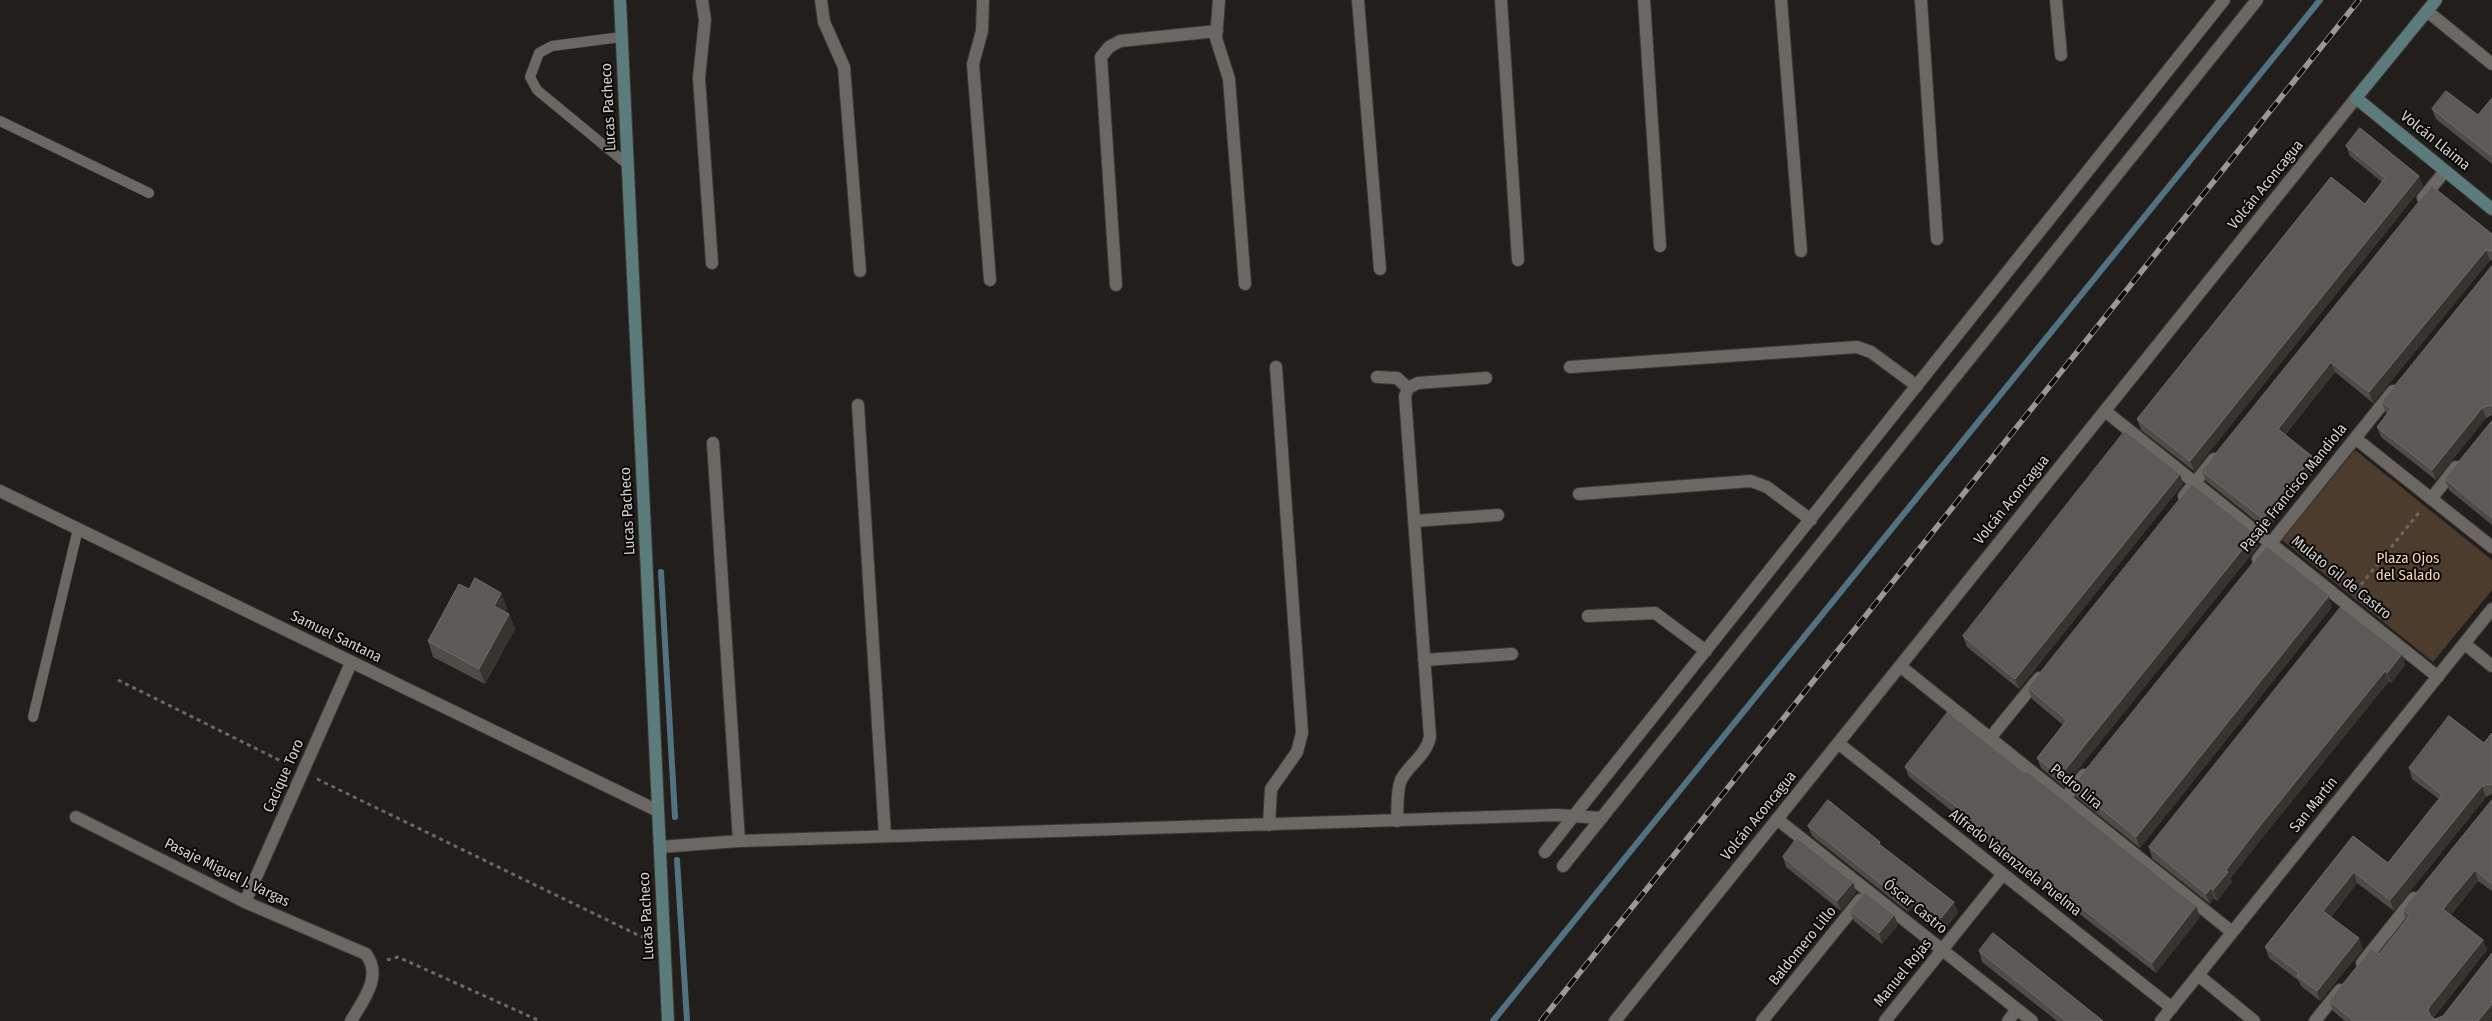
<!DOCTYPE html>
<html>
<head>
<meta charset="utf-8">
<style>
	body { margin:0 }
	canvas { display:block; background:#211e1b }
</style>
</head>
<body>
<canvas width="2492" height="1021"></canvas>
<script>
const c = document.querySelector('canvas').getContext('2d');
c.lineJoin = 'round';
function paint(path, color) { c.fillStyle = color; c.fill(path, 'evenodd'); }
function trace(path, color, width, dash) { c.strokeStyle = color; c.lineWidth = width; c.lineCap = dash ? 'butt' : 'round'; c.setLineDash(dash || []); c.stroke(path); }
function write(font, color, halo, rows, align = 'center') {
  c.font = font + ' "Fira Sans Condensed",sans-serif'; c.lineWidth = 4; c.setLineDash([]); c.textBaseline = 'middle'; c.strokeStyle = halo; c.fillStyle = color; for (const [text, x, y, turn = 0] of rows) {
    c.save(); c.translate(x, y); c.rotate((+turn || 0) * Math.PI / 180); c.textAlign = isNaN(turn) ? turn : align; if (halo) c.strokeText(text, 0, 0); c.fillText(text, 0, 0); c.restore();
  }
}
paint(new Path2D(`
	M 2355,450 L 2492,560 L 2492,590 L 2433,662 L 2282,540 Z`), '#4b3c2d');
trace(new Path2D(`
	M 661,572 L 675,817
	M 677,860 L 687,1021
	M 1493,1021 L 2320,0`), '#527281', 6);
const lane = new Path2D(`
	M 621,37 L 552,46 L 539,53 L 530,77 L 537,90 L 628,165
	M 0,121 L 149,193
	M 33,717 L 78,529`);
const street = new Path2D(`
	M 702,0 L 705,20 L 699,78 L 712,263
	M 821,0 L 824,22 L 844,67 L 860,271
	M 983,0 L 982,31 L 973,64 L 990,280
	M 1219,0 L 1216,38 L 1229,79 L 1245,284
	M 1358,0 L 1380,269
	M 1501,0 L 1518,260
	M 1644,0 L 1660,246
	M 1781,0 L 1801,251
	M 1921,0 L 1937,239
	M 2056,0 L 2061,55
	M 2427,11 L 2492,64
	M 2423,198 L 2445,171
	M 1116,285 L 1101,57 L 1109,47 L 1120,41 L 1217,31
	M 1570,367 L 1857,347 L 1871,352 L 1917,386
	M 1377,377 L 1397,378 L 1408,388
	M 858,405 L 885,836
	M 2105,411 L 2438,677
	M 2355,438 L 2492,547
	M 713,443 L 739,841
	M 0,491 L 658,811
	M 1579,494 L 1751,481 L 1767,487 L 1811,520
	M 2184,496 L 2214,459
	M 2431,499 L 2456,467
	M 1414,521 L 1498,515
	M 2258,559 L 2393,391
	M 1588,616 L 1655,613 L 1706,651
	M 2465,644 L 2492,666
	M 1424,660 L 1512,654
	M 1900,666 L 2232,932
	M 1990,738 L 2039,678
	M 1838,743 L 2172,1008
	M 2065,798 L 2084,775
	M 76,817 L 245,902 L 366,954 C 383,977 363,1000 351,1021
	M 1777,819 L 2032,1021
	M 1397,821 C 1398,808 1396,792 1401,780 C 1409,764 1426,756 1430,737 L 1405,396 L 1408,388 L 1418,383 L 1486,378
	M 1269,825 L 1271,789 L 1297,752 L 1302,733 L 1276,367
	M 660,847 L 739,841 L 1557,815 L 1602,818
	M 1545,852 L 2224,0
	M 1563,866 L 2257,0
	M 245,902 L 351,663
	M 2362,963 L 2414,898
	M 2198,975 L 2254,1021
	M 1615,1021 L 2356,98
	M 1762,1021 L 1860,900
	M 1885,1021 L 2003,874
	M 2008,1021 L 2017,1009
	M 2161,1021 L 2492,609
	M 2315,1021 L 2340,990`);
const secondary = new Path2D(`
	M 620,0 L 668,1021
	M 2436,0 L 2356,98 L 2492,209`);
trace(lane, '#3b3836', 11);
trace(street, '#3b3836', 14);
trace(secondary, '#3b3836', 14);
trace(new Path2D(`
	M 2356,591 L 2421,510
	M 118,680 L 289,765
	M 317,779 L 640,936 L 649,938
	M 387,960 L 398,957 L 540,1021`), '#6a6764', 3, [4, 4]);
trace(lane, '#6b6763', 10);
trace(street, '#6b6763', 12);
trace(secondary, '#5b7c7b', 12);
const rail = new Path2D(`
	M 1541,1021 L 2359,0`);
trace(rail, '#9a9794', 5.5);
trace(rail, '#0a0807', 4, [11]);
paint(new Path2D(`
	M 2492,98 L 2492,164 L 2436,119 L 2432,109 L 2478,115 Z
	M 2346,146 L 2423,186 L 2194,471 L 2141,430 L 2137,419 L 2365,204 L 2382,182 L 2350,156 Z
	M 2432,186 L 2492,234 L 2492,261 L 2490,260 L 2373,403 L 2335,372 L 2285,435 L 2317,467 L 2267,530 L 2206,481 L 2202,471 Z
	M 2492,266 L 2492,415 L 2486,418 L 2436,480 L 2381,437 L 2377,427 L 2387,414 L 2386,413 L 2382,402 Z
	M 2492,421 L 2492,525 L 2449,490 L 2445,479 Z
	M 2180,474 L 2183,484 L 2019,689 L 1967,647 L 1963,636 Z
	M 2253,532 L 2258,546 L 2064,787 L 2041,768 L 2037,758 L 2063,725 L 2032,699 L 2028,688 Z
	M 469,589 L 501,593 L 507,608 L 505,611 L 509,614 L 515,629 L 485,684 L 433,657 L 428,641 Z
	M 2332,607 L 2140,848 L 2076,797 L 2073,786 Z
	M 2402,654 L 2405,665 L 2391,683 L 2389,681 L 2262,838 L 2230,879 L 2232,882 L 2217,901 L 2214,898 L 2210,904 L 2152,858 L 2149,847 Z
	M 2492,733 L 2492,794 L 2486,797 L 2394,911 L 2357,883 L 2331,917 L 2363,949 L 2320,1001 L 2301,986 L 2299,981 L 2269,958 L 2265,947 L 2353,836 L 2388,863 L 2439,799 L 2412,779 L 2409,768 L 2484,743 Z
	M 1905,767 L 2025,773 L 2196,906 L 2200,917 L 2156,973 L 2029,875 L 1968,826 L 1967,823 L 1909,777 Z
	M 2492,800 L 2492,891 L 2478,881 L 2451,915 L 2483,940 L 2487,950 L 2433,1018 L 2435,1019 L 2492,1019 L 2490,1021 L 2345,1021 L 2333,1011 L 2329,1001 L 2379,954 L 2406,920 L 2403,910 Z
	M 1808,826 L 1881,846 L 1958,912 L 1945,929 L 1914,905 L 1908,912 L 1812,836 Z
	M 1783,857 L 1856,892 L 1841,911 L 1786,867 Z
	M 1850,911 L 1898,925 L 1882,944 L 1854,921 Z
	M 1979,951 L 2103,1021 L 2057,1021 L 1982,962 Z`), '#4f4b47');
paint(new Path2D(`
	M 2419,176 L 2423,186 L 2194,471 L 2190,461 Z
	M 2486,250 L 2490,260 L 2373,403 L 2369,392 Z
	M 2331,362 L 2335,372 L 2281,439 L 2278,429 Z
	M 2482,408 L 2486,418 L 2436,480 L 2432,470 Z
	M 2313,457 L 2317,467 L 2267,530 L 2263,519 Z
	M 2180,474 L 2183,484 L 2019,689 L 2015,679 Z
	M 2254,535 L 2258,546 L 2064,787 L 2060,776 Z
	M 501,593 L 507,608 L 500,621 L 494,606 Z
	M 2328,594 L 2332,607 L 2140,848 L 2136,837 Z
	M 509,614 L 515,629 L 485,684 L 479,669 Z
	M 2402,654 L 2405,665 L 2391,683 L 2387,673 Z
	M 2385,671 L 2389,681 L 2262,838 L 2230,879 L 2232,882 L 2217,901 L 2213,890 L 2226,870 L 2259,827 Z
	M 2482,786 L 2486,797 L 2394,911 L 2390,900 Z
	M 2475,870 L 2478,881 L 2447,920 L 2443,909 Z
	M 2354,872 L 2357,883 L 2327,921 L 2323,911 Z
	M 1853,882 L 1856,892 L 1841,911 L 1837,901 Z
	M 2211,888 L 2214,898 L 2210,904 L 2206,894 Z
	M 1910,895 L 1914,905 L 1908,912 L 1904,902 Z
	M 1954,902 L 1958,912 L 1945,929 L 1941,918 Z
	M 2196,906 L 2200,917 L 2156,973 L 2152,963 Z
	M 1894,915 L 1898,925 L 1882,944 L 1879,933 Z
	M 2359,938 L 2363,949 L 2320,1001 L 2317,991 Z
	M 2483,940 L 2487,950 L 2434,1016 L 2432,1020 L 2428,1010 L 2430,1006 Z
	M 2492,1004 L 2492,1019 L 2490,1021 L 2478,1021 Z`), '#37332f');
const building = new Path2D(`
	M 2446,91 L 2478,115 L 2492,98 L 2492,156 L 2432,109 Z
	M 2360,128 L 2419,176 L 2190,461 L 2137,419 L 2331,177 L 2365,204 L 2385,178 L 2346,146 Z
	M 2432,186 L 2492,234 L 2492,251 L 2486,250 L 2369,392 L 2331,362 L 2278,429 L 2313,457 L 2263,519 L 2202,471 Z
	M 2492,266 L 2492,406 L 2489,405 L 2482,408 L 2432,470 L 2377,427 L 2391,409 L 2382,402 Z
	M 2492,421 L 2492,518 L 2445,479 Z
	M 2125,431 L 2180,474 L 2015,679 L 1963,636 Z
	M 2192,484 L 2253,532 L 2254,535 L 2060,776 L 2037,758 L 2067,720 L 2028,688 Z
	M 2267,546 L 2328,594 L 2328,597 L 2136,837 L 2073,786 Z
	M 475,578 L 501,593 L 494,606 L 509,614 L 479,669 L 428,641 L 459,584 L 469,589 Z
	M 2341,607 L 2402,654 L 2387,673 L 2385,671 L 2259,827 L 2226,870 L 2228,872 L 2213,890 L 2211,888 L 2206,894 L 2149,847 Z
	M 1948,712 L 2025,773 L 2027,771 L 2196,906 L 2152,963 L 2025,864 L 1964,816 L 1966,814 L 1905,767 Z
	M 2449,716 L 2484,743 L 2492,733 L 2492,785 L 2489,784 L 2482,786 L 2390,900 L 2354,872 L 2323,911 L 2359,938 L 2317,991 L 2297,976 L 2299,973 L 2265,947 L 2353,836 L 2388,863 L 2442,795 L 2409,768 Z
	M 1828,800 L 1880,842 L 1879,844 L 1954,902 L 1941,918 L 1910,895 L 1904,902 L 1808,826 Z
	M 2492,800 L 2492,884 L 2475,870 L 2443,909 L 2483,940 L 2430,1006 L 2428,1010 L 2431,1017 L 2435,1019 L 2443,1016 L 2492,953 L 2492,1004 L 2478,1021 L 2354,1021 L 2329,1001 L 2372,948 L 2379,954 L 2410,915 L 2403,910 Z
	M 1797,838 L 1853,882 L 1837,901 L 1783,857 Z
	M 1865,892 L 1894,915 L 1879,933 L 1850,911 Z
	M 1993,933 L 2103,1021 L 2066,1021 L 1979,951 Z`);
paint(building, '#5d5956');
trace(building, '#706c68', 1);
write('15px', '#d3d1ce', '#0a0807', [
	["Lucas Pacheco",609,107,-93],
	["Volcán Llaima",2435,141,39],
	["Volcán Aconcagua",2266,185,-51],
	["Pasaje Francisco Mandiola",2294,488,-51],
	["Volcán Aconcagua",2012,500,-51],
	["Lucas Pacheco",628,511,-93],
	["Mulato Gil de Castro",2341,578,39],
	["Samuel Santana",336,637,26],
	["Cacique Toro",284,776,-66],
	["Pedro Lira",2076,787,39],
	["San Martín",2314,805,-51],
	["Volcán Aconcagua",1759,816,-51],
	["Alfredo Valenzuela Puelma",2015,863,38],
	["Pasaje Miguel J. Vargas",227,873,26],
	["Óscar Castro",1915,907,39],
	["Lucas Pacheco",647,916,-93],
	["Baldomero Lillo",1803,946,-51],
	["Manuel Rojas",1903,973,-51]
]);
write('15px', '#f9d5b4', '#0a0807', [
	["Plaza Ojos",2408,559],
	["del Salado",2408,576]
]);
</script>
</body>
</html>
